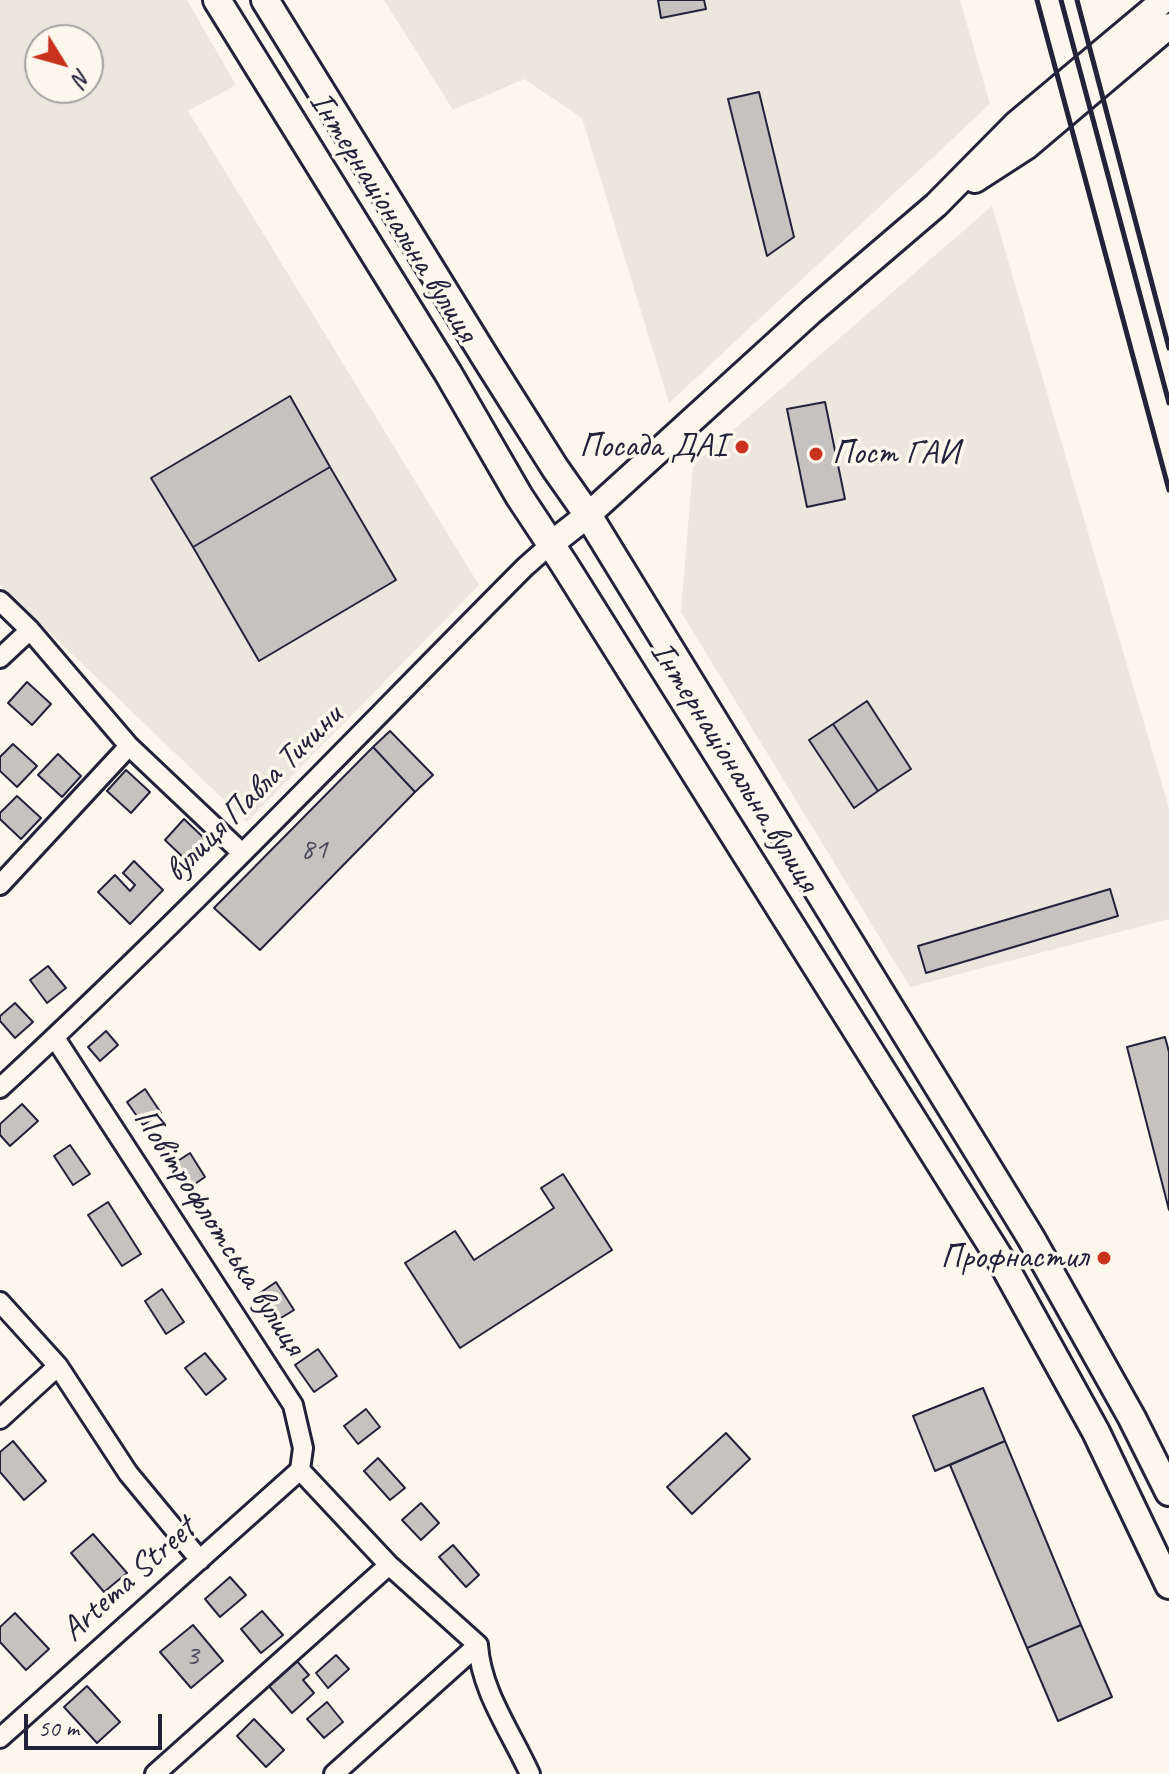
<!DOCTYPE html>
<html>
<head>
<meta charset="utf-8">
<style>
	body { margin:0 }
	#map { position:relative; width:1169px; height:1774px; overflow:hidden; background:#fbf7ec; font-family:Caveat,sans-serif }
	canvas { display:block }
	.north { position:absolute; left:24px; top:24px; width:80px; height:80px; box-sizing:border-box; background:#fbf7ec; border:2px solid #a4a2a5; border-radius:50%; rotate:127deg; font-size:22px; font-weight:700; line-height:32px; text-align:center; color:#22223b }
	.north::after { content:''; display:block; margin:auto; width:28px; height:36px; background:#c8321e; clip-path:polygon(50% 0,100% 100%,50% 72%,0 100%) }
	.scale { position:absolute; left:24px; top:1714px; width:138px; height:36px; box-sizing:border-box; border:4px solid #22223b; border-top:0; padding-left:10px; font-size:24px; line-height:28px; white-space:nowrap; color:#22223b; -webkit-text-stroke:6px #fbf7ec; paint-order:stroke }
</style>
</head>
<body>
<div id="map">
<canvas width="1169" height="1774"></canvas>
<div class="north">N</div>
<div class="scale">50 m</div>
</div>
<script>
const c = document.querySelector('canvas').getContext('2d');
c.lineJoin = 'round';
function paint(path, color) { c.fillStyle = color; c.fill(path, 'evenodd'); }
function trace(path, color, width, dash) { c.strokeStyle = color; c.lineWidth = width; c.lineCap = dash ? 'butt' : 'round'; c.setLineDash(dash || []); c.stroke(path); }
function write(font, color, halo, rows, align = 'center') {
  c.font = font + ' Caveat,sans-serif'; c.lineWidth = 7; c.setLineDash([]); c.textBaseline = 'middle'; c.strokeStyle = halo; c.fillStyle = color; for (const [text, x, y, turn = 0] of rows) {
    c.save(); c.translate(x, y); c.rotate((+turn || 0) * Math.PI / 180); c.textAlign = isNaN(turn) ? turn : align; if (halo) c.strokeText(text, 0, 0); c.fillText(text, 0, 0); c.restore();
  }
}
paint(new Path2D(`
	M 0,0 L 187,0 L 236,85 L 188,111 L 479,585 L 247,822 L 0,585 ZM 40,40 L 88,40 L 88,88 L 40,88 Z
	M 384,0 L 960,0 L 990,104 L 669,403 L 582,118 L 524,79 L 453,110 Z
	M 992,206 L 1169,808 L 1169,919 L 910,987 L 681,612 L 693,465 Z`), '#ebe7df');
const building = new Path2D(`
	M 658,0 L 704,0 L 706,9 L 661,18 Z
	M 759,92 L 794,237 L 767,256 L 728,99 Z
	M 290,396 L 330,467 L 193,547 L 151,478 Z
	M 825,402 L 845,499 L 807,507 L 787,409 Z
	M 330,467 L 396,580 L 259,661 L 193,547 Z
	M 27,682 L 51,704 L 32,725 L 8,703 Z
	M 867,701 L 911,769 L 878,791 L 833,724 Z
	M 833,724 L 878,791 L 854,808 L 809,740 Z
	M 390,731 L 433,775 L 415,792 L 373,747 Z
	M 13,744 L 37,766 L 17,787 L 0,771 L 0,757 Z
	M 373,747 L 415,792 L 260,950 L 214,908 Z
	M 58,754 L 81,776 L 62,797 L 38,775 Z
	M 126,770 L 150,792 L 131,813 L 107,791 Z
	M 17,796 L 41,818 L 21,839 L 0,819 L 0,813 Z
	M 184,819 L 208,842 L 189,863 L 165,840 Z
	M 134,861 L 163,890 L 130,924 L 98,892 L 115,875 L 130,891 L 135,885 L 123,873 Z
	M 1110,889 L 1118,916 L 926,973 L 918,946 Z
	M 48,966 L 66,988 L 47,1003 L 30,980 Z
	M 15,1003 L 33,1022 L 15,1038 L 0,1021 L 0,1016 Z
	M 106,1031 L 118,1045 L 100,1061 L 88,1047 Z
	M 1165,1037 L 1169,1052 L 1169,1210 L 1127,1047 Z
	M 145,1089 L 161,1113 L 143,1125 L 127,1102 Z
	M 22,1104 L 38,1121 L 10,1146 L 0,1135 L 0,1124 Z
	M 70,1145 L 90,1174 L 73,1185 L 54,1156 Z
	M 190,1153 L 205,1177 L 186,1190 L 170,1166 Z
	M 563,1174 L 612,1250 L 460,1348 L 405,1263 L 455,1231 L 474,1260 L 554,1208 L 541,1188 Z
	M 108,1202 L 141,1254 L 122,1266 L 88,1215 Z
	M 276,1282 L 294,1310 L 271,1324 L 254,1297 Z
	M 162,1289 L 184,1322 L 166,1334 L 145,1301 Z
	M 318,1349 L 337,1376 L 314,1392 L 295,1365 Z
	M 205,1353 L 226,1379 L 206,1395 L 185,1368 Z
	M 983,1388 L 1005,1441 L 935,1471 L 913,1416 Z
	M 366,1409 L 380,1427 L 358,1444 L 344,1426 Z
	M 726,1433 L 750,1459 L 692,1514 L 667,1487 Z
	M 13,1441 L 46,1481 L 24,1500 L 0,1472 L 0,1452 Z
	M 1005,1441 L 1081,1625 L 1027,1648 L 950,1465 Z
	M 378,1458 L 405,1488 L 390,1500 L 364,1471 Z
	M 421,1503 L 439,1523 L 421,1540 L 402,1520 Z
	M 93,1534 L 127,1573 L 104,1592 L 71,1553 Z
	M 453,1545 L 479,1575 L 466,1587 L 439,1557 Z
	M 230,1577 L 246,1595 L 220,1617 L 205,1599 Z
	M 262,1611 L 283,1635 L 261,1653 L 241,1629 Z
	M 15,1613 L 49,1649 L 26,1670 L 0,1642 L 0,1627 Z
	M 193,1625 L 223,1661 L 191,1688 L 160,1652 Z
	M 1081,1625 L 1112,1697 L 1058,1721 L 1027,1648 Z
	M 336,1655 L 349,1669 L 328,1688 L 316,1673 Z
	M 296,1660 L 309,1675 L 303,1680 L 314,1693 L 292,1713 L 268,1685 Z
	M 87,1686 L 120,1722 L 97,1743 L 64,1707 Z
	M 327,1702 L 343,1722 L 324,1738 L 307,1719 Z
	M 254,1719 L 284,1750 L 266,1767 L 237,1736 Z`);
paint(building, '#c6c2c0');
trace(building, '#22223b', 2);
const minor = new Path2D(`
	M 0,601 L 30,630 L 129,746 L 242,853
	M 0,658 L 30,630
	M 0,885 L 129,746
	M 55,1038 L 293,1405 L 303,1448 L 300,1470
	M 0,1088 C 181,921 351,742 525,567 L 551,544
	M 0,1302 L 58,1366 L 128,1473 L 200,1560
	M 0,1419 L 58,1366
	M 300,1470 L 389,1565 L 478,1645 C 481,1691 511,1732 530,1774
	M 0,1738 L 300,1470
	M 155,1774 L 389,1565
	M 334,1774 L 478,1645`);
const tertiary = new Path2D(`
	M 975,180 L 1026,147 L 1169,26
	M 551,544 L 588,515 L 812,311 L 936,205 L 1016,124 L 1164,0`);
const secondary = new Path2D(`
	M 217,0 L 448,373 L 519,496 L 564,564 L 1002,1262 L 1096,1432 L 1169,1585
	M 265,0 L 485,357 L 555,468 L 588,515 L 1031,1238 L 1132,1418 L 1169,1492`);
trace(minor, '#22223b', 24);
trace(tertiary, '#22223b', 30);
trace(secondary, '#22223b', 32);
trace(minor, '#fbf7ec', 18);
trace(tertiary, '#fbf7ec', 24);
trace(secondary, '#fbf7ec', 26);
trace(new Path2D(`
	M 1037,0 L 1169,490
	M 1061,0 L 1169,403
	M 1077,0 L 1169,348`), '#22223b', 5);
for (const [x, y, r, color] of [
	[742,447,8,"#c8321e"],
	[816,454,8,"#c8321e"],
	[1104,1258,8,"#c8321e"]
]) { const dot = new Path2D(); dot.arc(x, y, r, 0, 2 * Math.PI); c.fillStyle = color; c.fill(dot); trace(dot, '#fbf7ec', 3); }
write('30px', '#4b4a5c', null, [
	["81",314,850],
	["3",192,1656]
]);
write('34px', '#22223b', '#fbf7ec', [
	["Інтернаціональна вулиця",393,217,58],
	["Інтернаціональна вулиця",734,767,58],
	["вулиця Павла Тичини",254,794,-45],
	["Повітрофлотська вулиця",219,1232,57],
	["Artema Street",129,1580,-42]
]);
write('34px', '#22223b', '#fbf7ec', [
	["Посада ДАІ",726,447],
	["Пост ГАИ",832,454,"left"],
	["Профнастил",1088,1258]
], 'right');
</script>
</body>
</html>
